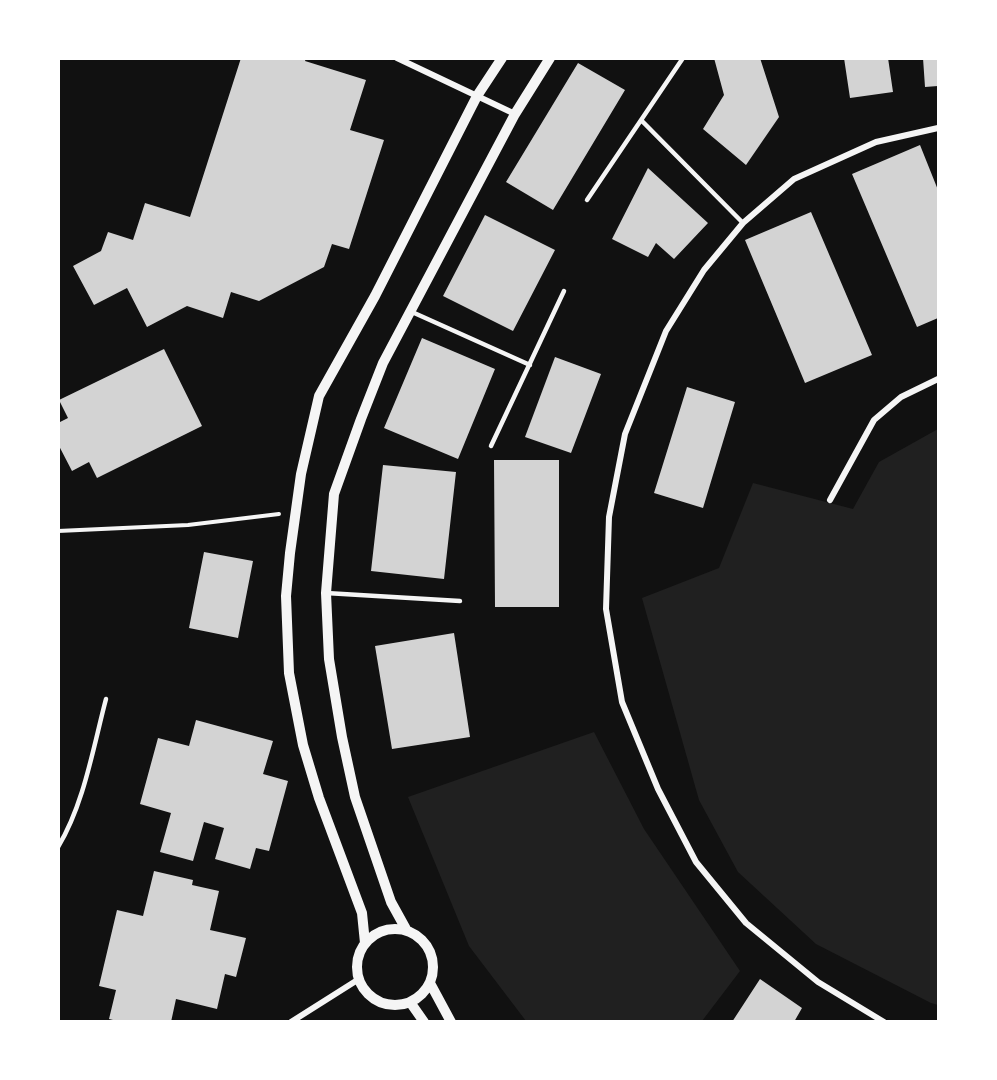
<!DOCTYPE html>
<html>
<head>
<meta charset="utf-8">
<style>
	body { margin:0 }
	#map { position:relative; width:997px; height:1080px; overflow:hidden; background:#111; font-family:Overpass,sans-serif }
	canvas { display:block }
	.frame { position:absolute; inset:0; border:60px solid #fff; pointer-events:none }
</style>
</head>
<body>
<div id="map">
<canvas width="997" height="1080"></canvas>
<div class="frame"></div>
</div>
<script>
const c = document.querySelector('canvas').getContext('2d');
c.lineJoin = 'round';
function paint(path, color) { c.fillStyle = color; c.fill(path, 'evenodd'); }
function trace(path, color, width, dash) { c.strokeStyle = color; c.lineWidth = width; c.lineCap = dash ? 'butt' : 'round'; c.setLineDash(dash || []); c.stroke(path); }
paint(new Path2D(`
	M 938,429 L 938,1005 L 931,1003 L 816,944 L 738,872 L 699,800 L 642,598 L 719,568 L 753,483 L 853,509 L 879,462 Z
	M 594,732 L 644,829 L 740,971 L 702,1021 L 526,1021 L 469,946 L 408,797 Z`), '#202020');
paint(new Path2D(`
	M 241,58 L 249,58 L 254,60 L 255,58 L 306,58 L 305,61 L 366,80 L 350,130 L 384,140 L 349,249 L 332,244 L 324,267 L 259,301 L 231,292 L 223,318 L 187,306 L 147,327 L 127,288 L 94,305 L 73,266 L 101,251 L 108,232 L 133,240 L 145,203 L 190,217 Z
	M 714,58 L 760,58 L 779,117 L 746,165 L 703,129 L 724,95 Z
	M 844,58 L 888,58 L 893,92 L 850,98 Z
	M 923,58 L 938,58 L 938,86 L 925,87 Z
	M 578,63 L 625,90 L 553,210 L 506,182 Z
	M 920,145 L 938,190 L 938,318 L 917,327 L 852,174 Z
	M 648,168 L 708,223 L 674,259 L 656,243 L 648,257 L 612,239 Z
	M 811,212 L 872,355 L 805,383 L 745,240 Z
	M 485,215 L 555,250 L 513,331 L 443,296 Z
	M 422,338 L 495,369 L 458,459 L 384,428 Z
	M 164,349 L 202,426 L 97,478 L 89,462 L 72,471 L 58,444 L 58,423 L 68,418 L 59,400 Z
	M 555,357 L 601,374 L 571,453 L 525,437 Z
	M 687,387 L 735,402 L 703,508 L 654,493 Z
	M 494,460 L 559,460 L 559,607 L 495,607 Z
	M 383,465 L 456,472 L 444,579 L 371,571 Z
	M 204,552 L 253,561 L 238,638 L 189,628 Z
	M 454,633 L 470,737 L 392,749 L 375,646 Z
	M 196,720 L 273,741 L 263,774 L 288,781 L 269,851 L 256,848 L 250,869 L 215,859 L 224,828 L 204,822 L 193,861 L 160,852 L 171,813 L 140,804 L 158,738 L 189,746 Z
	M 154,871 L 193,880 L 192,885 L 219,891 L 210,930 L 246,938 L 236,977 L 225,974 L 217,1009 L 176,999 L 171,1022 L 121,1022 L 109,1019 L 116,990 L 99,986 L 117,910 L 143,916 Z
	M 760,979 L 802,1008 L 794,1022 L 732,1022 Z`), '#d3d3d3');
trace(new Path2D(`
	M 58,531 L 188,525 L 279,514`), '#f5f5f5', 4);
trace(new Path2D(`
	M 641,120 L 743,223
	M 587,200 L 683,58
	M 412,312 L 530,365
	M 491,446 L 564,291
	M 326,593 L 460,601
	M 58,847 C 84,804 93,748 106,699`), '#f5f5f5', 4.5);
trace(new Path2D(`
	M 397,58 L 515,114
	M 830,500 L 874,420 L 901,397 L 938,379
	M 291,1022 L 359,979
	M 884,1022 L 818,982 L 746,923 L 696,862 L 658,789 L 622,702 L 606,609 L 609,517 L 625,434 L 666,331 L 704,270 L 743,223 L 794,179 L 876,142 L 938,128`), '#f5f5f5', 6);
trace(new Path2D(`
	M357 967a38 38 0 1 1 76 0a38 38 0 1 1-76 0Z
	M 407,931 L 391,902 L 355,797 L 342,737 L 329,659 L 326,593 L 334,494 L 361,419 L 383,363 L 515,114 L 550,58
	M 365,943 L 362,913 L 319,798 L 303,745 L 289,673 L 286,596 L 290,553 L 301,474 L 319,396 L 375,296 L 477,96 L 502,58
	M 430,983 L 451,1022
	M 410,1002 L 424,1022`), '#f5f5f5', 10);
</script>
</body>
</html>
